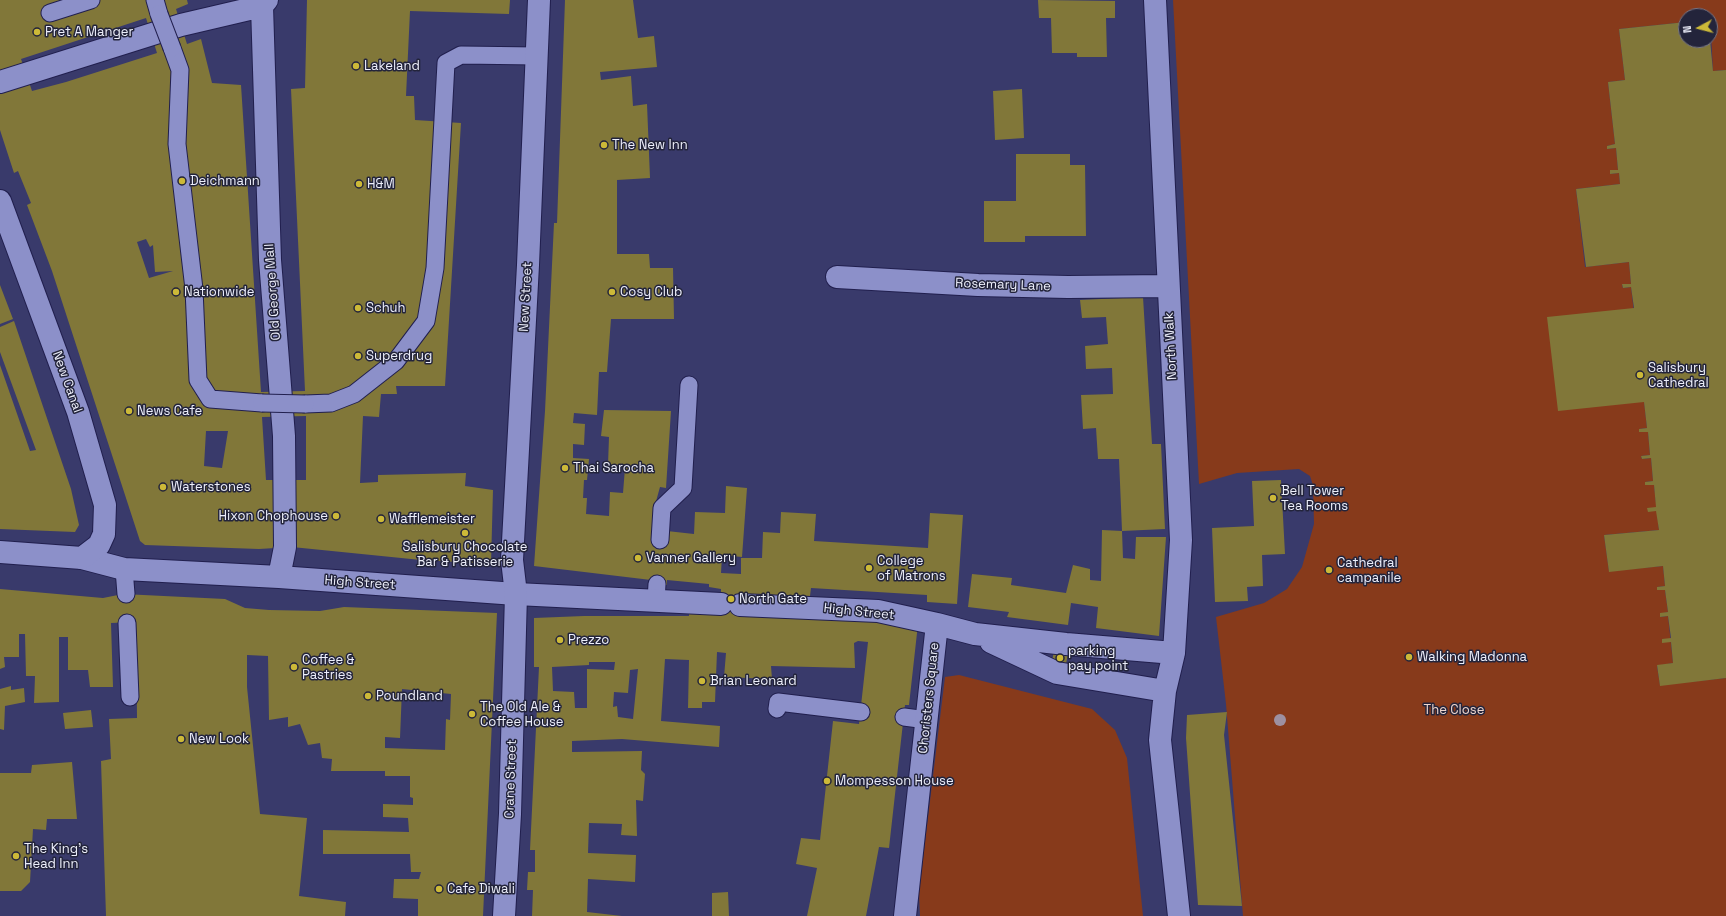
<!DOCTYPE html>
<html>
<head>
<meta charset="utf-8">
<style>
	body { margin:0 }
	#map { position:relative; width:1726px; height:916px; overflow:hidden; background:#393a6b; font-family:"Space Grotesk",sans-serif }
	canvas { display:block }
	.north { position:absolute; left:1678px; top:8px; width:40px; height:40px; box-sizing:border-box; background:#23243b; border:1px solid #747588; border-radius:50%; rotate:263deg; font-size:11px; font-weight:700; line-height:16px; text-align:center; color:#edeffb }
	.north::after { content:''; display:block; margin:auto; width:14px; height:18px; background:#ccb938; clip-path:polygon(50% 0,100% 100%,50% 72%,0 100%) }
</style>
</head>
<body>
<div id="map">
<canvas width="1726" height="916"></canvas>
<div class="north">N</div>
</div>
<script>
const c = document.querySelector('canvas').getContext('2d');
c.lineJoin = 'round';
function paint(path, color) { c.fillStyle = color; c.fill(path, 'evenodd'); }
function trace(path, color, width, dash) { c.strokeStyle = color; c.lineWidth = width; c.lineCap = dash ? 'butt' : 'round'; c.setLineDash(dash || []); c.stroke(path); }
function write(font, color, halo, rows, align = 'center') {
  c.font = font + ' "Space Grotesk",sans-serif'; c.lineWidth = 3; c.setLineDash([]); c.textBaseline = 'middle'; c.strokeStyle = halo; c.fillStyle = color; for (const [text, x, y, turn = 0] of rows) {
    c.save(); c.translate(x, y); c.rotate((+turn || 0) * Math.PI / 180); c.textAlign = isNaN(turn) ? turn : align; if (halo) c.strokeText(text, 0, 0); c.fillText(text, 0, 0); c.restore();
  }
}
paint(new Path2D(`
	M 1173,0 L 1726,0 L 1726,70 L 1713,71 L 1710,16 L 1686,16 L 1686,22 L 1619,29 L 1625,80 L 1608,82 L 1615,144 L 1607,146 L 1607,149 L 1616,148 L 1618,170 L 1610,170 L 1610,174 L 1619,173 L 1620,184 L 1576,189 L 1585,267 L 1629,262 L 1631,284 L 1622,285 L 1623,288 L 1631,287 L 1647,428 L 1639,429 L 1639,432 L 1648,432 L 1650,455 L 1641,456 L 1642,459 L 1651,458 L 1653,481 L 1645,482 L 1645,485 L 1654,485 L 1659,530 L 1604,535 L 1609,571 L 1663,566 L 1665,586 L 1657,587 L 1657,590 L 1665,590 L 1668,612 L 1660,614 L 1660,617 L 1668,616 L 1673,663 L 1657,666 L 1660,685 L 1726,678 L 1726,916 L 1243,916 L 1226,704 L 1216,617 L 1264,603 L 1287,589 L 1302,567 L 1314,524 L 1313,485 L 1310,476 L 1299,469 L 1237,473 L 1199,484 Z
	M 959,675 L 1092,709 L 1115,730 L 1127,758 L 1143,916 L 920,916 L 919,892 L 945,677 Z`), '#873a1b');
paint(new Path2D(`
	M 0,0 L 187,0 L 188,4 L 176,9 L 187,44 L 201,39 L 212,83 L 241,85 L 261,392 L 305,391 L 291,89 L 305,88 L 307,0 L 510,0 L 509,14 L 410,11 L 406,96 L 414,96 L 415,120 L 461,123 L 445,386 L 396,386 L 397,394 L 381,394 L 379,417 L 363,416 L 360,483 L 378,482 L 378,475 L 466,473 L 465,486 L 493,490 L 491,564 L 421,560 L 292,547 L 259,549 L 145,545 L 140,541 L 52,271 L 27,205 L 31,203 L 18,171 L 14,173 L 0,130 ZM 146,18 L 157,53 L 66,82 L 32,91 L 21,59 ZM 146,239 L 150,247 L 153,245 L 155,272 L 173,271 L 149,278 L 137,242 ZM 306,416 L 306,480 L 266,480 L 262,417 ZM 206,431 L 228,431 L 222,468 L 204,466 Z
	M 565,0 L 633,0 L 638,38 L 654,36 L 657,67 L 600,72 L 601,80 L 631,76 L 633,106 L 647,104 L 650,178 L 617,180 L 617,254 L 649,254 L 650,268 L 673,268 L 674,319 L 611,319 L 607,372 L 599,372 L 597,415 L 574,413 L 573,423 L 585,424 L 584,445 L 573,444 L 573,458 L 589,459 L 587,480 L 584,480 L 583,498 L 587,498 L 586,514 L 609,516 L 610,492 L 623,493 L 625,468 L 608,465 L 609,437 L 601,436 L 604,410 L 671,411 L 666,488 L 660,487 L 655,505 L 653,540 L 667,531 L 694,534 L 695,512 L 725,513 L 726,486 L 747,488 L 742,557 L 722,555 L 721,573 L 741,574 L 741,558 L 762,558 L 763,532 L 780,533 L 781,512 L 816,514 L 814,541 L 928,548 L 930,513 L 963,515 L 957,604 L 927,602 L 927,595 L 811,588 L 810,596 L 741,594 L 741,613 L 918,624 L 909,705 L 905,705 L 889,848 L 879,847 L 866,916 L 807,916 L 817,868 L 796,864 L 801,838 L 820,840 L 833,721 L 859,724 L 868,642 L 858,641 L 854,643 L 855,668 L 771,666 L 772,679 L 724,677 L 726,653 L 717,652 L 715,702 L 702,702 L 702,708 L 688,708 L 689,660 L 665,659 L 661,721 L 720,726 L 719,747 L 622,739 L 572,741 L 572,752 L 642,751 L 641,770 L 645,774 L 643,801 L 636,800 L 637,836 L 621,835 L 622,824 L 589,823 L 588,853 L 636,855 L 635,882 L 588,879 L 587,912 L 622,916 L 532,916 L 533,890 L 527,890 L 528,872 L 535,872 L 535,850 L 530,850 L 539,667 L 534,667 L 534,618 L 584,616 L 689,616 L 689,613 L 721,613 L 721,589 L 709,587 L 709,584 L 667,580 L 667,585 L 651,584 L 651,580 L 534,566 L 545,411 L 554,223 L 557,223 ZM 589,662 L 615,662 L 614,670 L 587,669 L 587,708 L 575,708 L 574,692 L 553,691 L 552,667 L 589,665 ZM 638,669 L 633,719 L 618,717 L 617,706 L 613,707 L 614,692 L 628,693 L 630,670 Z
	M 1038,0 L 1115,1 L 1115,18 L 1106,18 L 1107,57 L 1077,57 L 1077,53 L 1052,53 L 1051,18 L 1039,18 Z
	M 1686,22 L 1686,40 L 1710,40 L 1713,71 L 1726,70 L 1726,678 L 1660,686 L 1657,665 L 1673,663 L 1671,642 L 1662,643 L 1662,639 L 1671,638 L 1668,616 L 1660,617 L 1660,613 L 1668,612 L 1665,590 L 1657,590 L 1657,587 L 1665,586 L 1663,566 L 1609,572 L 1604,535 L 1659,530 L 1656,511 L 1648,512 L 1647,508 L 1656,507 L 1654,485 L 1645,485 L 1645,482 L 1653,481 L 1651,458 L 1642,459 L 1641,456 L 1650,455 L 1648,432 L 1639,432 L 1639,429 L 1647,428 L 1644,402 L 1558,411 L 1547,317 L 1634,308 L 1631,287 L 1623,288 L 1622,284 L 1631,284 L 1629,262 L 1586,267 L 1576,189 L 1620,184 L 1619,173 L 1610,174 L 1610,170 L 1618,170 L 1616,148 L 1607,149 L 1607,146 L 1615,144 L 1608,82 L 1625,80 L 1619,29 Z
	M 1022,89 L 1024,138 L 995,140 L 993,91 Z
	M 1016,154 L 1070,154 L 1070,165 L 1085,165 L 1086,236 L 1025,236 L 1025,242 L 984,242 L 984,201 L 1016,201 Z
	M 0,285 L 13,319 L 0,324 Z
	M 1143,297 L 1152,444 L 1161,444 L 1165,529 L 1122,531 L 1119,459 L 1098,459 L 1096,428 L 1083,429 L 1081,395 L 1113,394 L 1112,368 L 1086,369 L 1085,346 L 1108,344 L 1106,317 L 1082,318 L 1080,300 Z
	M 14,321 L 71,489 L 79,525 L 75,532 L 0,529 L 0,365 L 30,451 L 36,450 L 0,352 L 0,327 Z
	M 1281,480 L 1285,554 L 1262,555 L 1263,586 L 1247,587 L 1248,601 L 1215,602 L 1212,528 L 1254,526 L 1252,481 Z
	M 1102,530 L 1122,531 L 1123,558 L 1135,559 L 1136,537 L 1166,537 L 1159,636 L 1096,628 L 1098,607 L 1071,603 L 1068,625 L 1007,617 L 1009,612 L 968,607 L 972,574 L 1012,578 L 1011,585 L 1066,593 L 1073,565 L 1090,569 L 1090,580 L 1101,581 Z
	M 0,589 L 103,598 L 123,594 L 225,599 L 245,608 L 269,610 L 320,611 L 344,607 L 497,613 L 483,916 L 418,916 L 418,899 L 393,898 L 394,879 L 419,879 L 421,872 L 411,872 L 410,854 L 323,854 L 323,830 L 409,832 L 408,818 L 383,817 L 383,804 L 413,805 L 413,798 L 410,797 L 410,776 L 385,776 L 385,771 L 331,771 L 332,759 L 322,758 L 320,743 L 308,745 L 300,724 L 288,727 L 288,717 L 269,720 L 268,656 L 247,655 L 247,687 L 260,814 L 307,818 L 299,896 L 346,902 L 345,916 L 106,916 L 101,761 L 111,759 L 109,719 L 137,718 L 136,622 L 111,623 L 113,687 L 90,687 L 88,670 L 68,670 L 68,637 L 59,637 L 59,702 L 34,703 L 35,676 L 26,676 L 25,634 L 19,634 L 19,657 L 4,657 L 5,667 L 0,669 ZM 402,689 L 451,694 L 450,720 L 446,719 L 445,750 L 385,748 L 385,737 L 400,738 Z
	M 1054,651 L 1068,654 L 1066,664 L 1052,661 Z
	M 11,686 L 11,690 L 24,688 L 25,702 L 5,706 L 4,730 L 0,729 L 0,689 Z
	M 91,710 L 93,727 L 65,729 L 63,713 Z
	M 1227,712 L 1224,735 L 1242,906 L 1198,905 L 1186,738 L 1187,715 Z
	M 72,762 L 77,819 L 47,819 L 46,830 L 33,829 L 30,882 L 21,891 L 0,891 L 0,773 L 31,773 L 32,765 Z
	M 728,892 L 729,916 L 712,916 L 712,893 Z`), '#817739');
const service = new Path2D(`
	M 155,0 L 159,14
	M 50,13 L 91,0
	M 172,48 L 180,70 L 177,144 L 194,289 L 198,380 L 210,399 L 262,403
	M 305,404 L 331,403 L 354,394 L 396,361 L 426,321 L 435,268 L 446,63 L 461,55 L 537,56
	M 660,540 L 662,508 L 683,488 L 689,385
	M 124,569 L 126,594
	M 656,601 L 657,584
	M 127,623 L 130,697
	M 777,709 L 778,702 L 861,712
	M 904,717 L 927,720`);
const pedestrian = new Path2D(`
	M 267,0 L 262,6 L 270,260 L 284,436 L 285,547 L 279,577
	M 0,82 L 181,25 L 262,6
	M 82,558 L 124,569 L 279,577 L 516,594`);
const minor = new Path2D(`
	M 1155,0 L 1181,540 L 1174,653 L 1165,691 L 1160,740 L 1179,916
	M 837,277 L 978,285 L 1068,287 L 1168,286
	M 516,594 L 721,604
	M 740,605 L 878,611 L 937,624 L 975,634 L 1066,644 L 1174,653
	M 991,642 L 1057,673 L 1165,691
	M 905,916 L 937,624`);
const tertiary = new Path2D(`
	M 0,201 L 78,412 L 105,505 L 104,534 L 99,545 L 82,558 L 0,552
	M 504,916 L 510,814 L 516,594 L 512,560 L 528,265 L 539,0`);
trace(service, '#211f4e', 19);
trace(pedestrian, '#211f4e', 24);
trace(minor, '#211f4e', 24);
trace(tertiary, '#211f4e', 24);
trace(service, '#8c90c9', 17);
trace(pedestrian, '#8c90c9', 22);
trace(minor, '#8c90c9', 22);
trace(tertiary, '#8c90c9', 22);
const serviceBridge = new Path2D(`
	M 159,14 L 172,48
	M 262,403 L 305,404`);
trace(serviceBridge, '#211f4e', 19, []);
trace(serviceBridge, '#8c90c9', 17);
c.fillStyle = '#9d90a1';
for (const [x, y] of [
	[1280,720]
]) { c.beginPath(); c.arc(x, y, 6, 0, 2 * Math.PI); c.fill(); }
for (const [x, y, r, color] of [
	[37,32,4,"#ccb938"],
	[356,66,4,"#ccb938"],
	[604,145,4,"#ccb938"],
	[182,181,4,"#ccb938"],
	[359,184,4,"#ccb938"],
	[176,292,4,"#ccb938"],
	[612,292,4,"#ccb938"],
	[358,308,4,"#ccb938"],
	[358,356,4,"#ccb938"],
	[1640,375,4,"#ccb938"],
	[129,411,4,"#ccb938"],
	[565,468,4,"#ccb938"],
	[163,487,4,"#ccb938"],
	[1273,498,4,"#ccb938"],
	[336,516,4,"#ccb938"],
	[381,519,4,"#ccb938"],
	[465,533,4,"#ccb938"],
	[638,558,4,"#ccb938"],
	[869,568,4,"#ccb938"],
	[1329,570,4,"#ccb938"],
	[731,599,4,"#ccb938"],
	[560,640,4,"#ccb938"],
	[1409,657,4,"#ccb938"],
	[1060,658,4,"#ccb938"],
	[294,667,4,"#ccb938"],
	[702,681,4,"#ccb938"],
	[368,696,4,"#ccb938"],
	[472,714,4,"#ccb938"],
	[181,739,4,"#ccb938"],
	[827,781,4,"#ccb938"],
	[16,856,4,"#ccb938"],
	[439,889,4,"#ccb938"]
]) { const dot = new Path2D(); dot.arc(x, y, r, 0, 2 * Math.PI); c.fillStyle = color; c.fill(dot); trace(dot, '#23243b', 1.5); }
write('13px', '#edeffb', '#23243b', [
	["Pret A Manger",45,32],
	["Lakeland",364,66],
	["The New Inn",612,145],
	["Deichmann",190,181],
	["H&M",367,184],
	["Nationwide",184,292],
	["Cosy Club",620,292],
	["Schuh",366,308],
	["Superdrug",366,356],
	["Salisbury",1648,368],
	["Cathedral",1648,383],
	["News Cafe",137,411],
	["Thai Sarocha",573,468],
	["Waterstones",171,487],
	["Bell Tower",1281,491],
	["Tea Rooms",1281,506],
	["Hixon Chophouse",328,516,"right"],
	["Wafflemeister",389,519],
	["Salisbury Chocolate",465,547,"center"],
	["Bar & Patisserie",465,562,"center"],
	["Vanner Gallery",646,558],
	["College",877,561],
	["of Matrons",877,576],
	["Cathedral",1337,563],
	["campanile",1337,578],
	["North Gate",739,599],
	["Prezzo",568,640],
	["parking",1068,651],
	["pay point",1068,666],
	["Walking Madonna",1417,657],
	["Coffee &",302,660],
	["Pastries",302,675],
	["Brian Leonard",710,681],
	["Poundland",376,696],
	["The Old Ale &",480,707],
	["Coffee House",480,722],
	["New Look",189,739],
	["Mompesson House",835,781],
	["The King's",24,849],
	["Head Inn",24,864],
	["Cafe Diwali",447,889]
], 'left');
write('13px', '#edeffb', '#23243b', [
	["Rosemary Lane",1003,285,2],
	["Old George Mall",273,292,-94],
	["New Street",526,297,-87],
	["North Walk",1171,346,-93],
	["New Canal",67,382,70],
	["High Street",360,583,4],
	["High Street",859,612,6],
	["Choristers Square",929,698,-84],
	["Crane Street",511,779,-88]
]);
write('13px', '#efd6cd', '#23243b', [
	["The Close",1454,710]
]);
</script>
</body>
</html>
